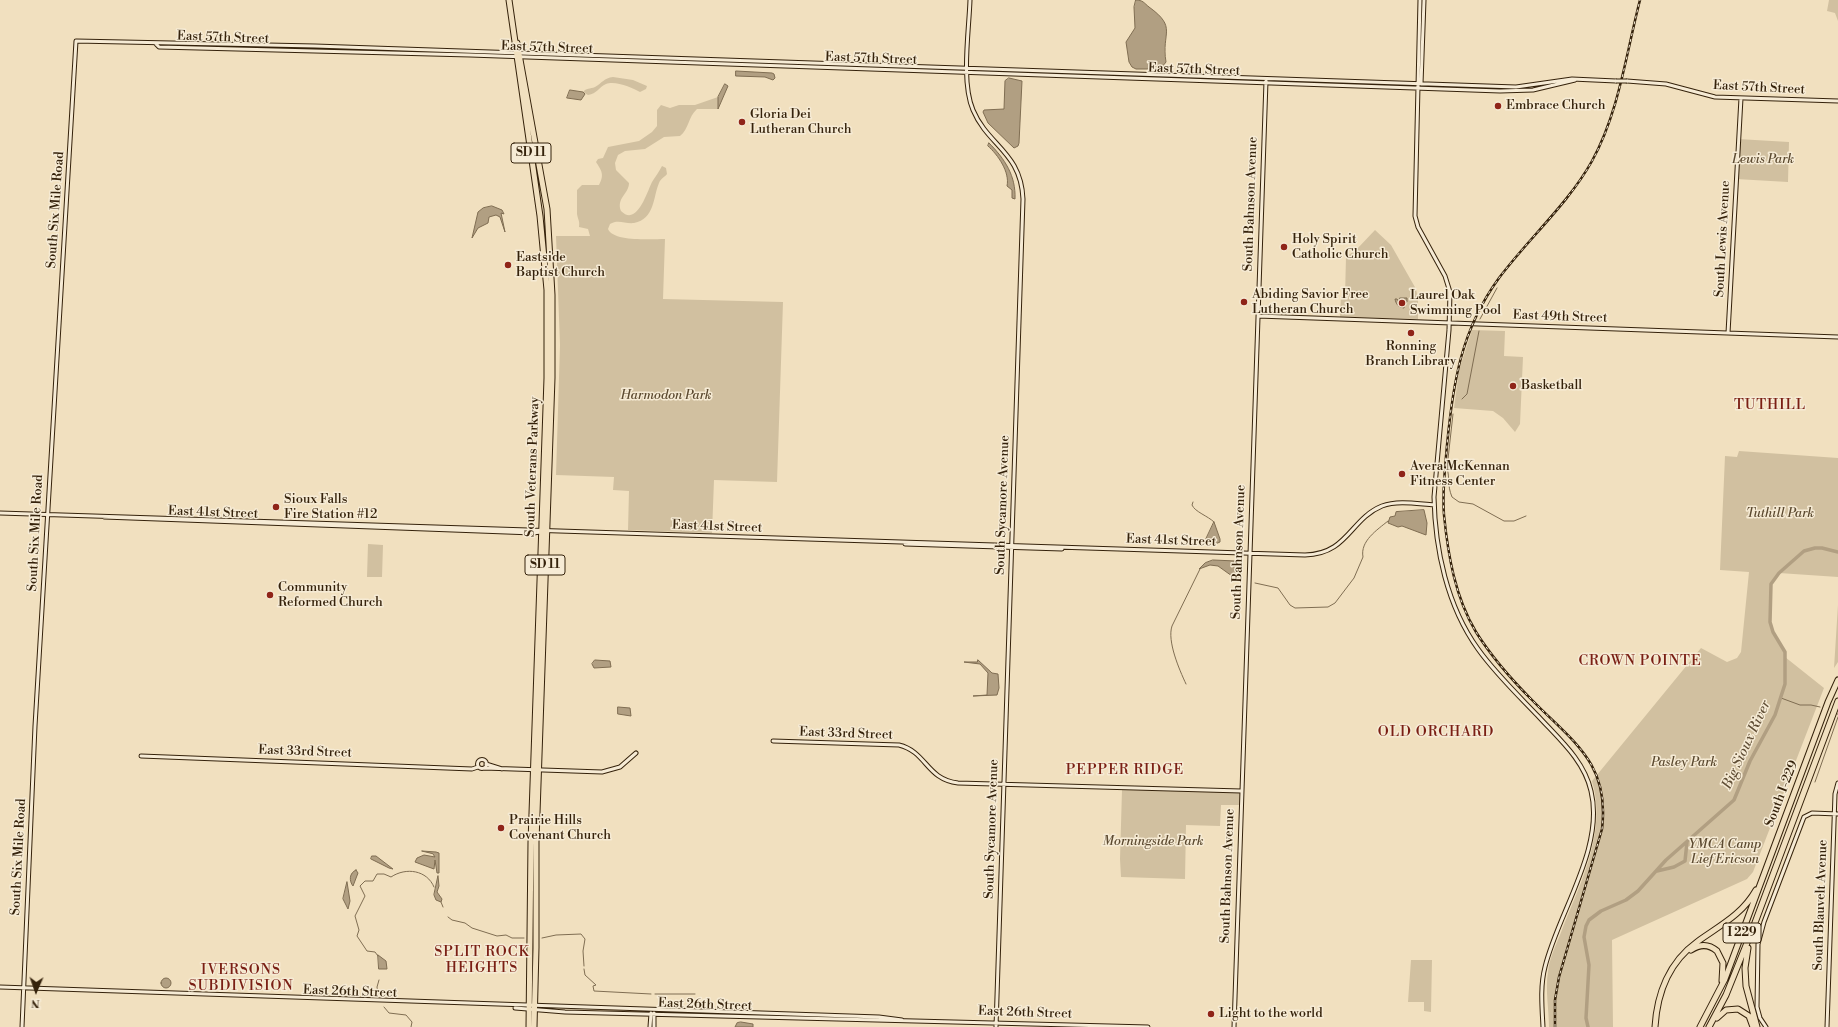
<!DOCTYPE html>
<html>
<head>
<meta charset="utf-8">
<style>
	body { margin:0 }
	#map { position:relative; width:1838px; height:1027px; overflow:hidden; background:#f1e0bf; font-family:"Libre Bodoni",serif }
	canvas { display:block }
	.north { position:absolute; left:16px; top:971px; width:40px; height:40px; -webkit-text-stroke:3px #f6ebd5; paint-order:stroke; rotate:182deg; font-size:11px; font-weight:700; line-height:16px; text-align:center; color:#35220b }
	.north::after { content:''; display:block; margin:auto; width:14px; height:18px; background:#35220b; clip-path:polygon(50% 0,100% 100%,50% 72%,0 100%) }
</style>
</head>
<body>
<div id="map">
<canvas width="1838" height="1027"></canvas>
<div class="north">N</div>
</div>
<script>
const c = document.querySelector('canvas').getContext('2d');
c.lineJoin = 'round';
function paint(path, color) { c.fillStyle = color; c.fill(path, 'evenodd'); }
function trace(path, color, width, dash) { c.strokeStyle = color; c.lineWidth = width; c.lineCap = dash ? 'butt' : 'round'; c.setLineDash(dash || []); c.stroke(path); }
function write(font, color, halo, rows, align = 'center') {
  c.font = font + ' "Libre Bodoni",serif'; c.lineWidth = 3; c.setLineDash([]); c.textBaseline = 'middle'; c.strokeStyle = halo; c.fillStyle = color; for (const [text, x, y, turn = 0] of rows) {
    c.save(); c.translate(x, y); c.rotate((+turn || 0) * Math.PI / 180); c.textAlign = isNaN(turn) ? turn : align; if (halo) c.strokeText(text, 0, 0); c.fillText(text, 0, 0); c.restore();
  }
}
paint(new Path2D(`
	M 1829,0 L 1838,0 L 1838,21 L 1835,13 L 1827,11 Z
	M 613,77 L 633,80 L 647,86 L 646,89 L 640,92 C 633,88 615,80 606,84 C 599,87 597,94 588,95 L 583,92 C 586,88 590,89 595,87 C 602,83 604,78 613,77 Z
	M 718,97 L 718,109 L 697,109 C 688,117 689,129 680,136 L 664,137 L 645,149 L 625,151 L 618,155 L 615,163 L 616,170 L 629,183 C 629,194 616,198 621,211 C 637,227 647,192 652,182 C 655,177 659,172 662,166 L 666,168 L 667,174 C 665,177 661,178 659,183 C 653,197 655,219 634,223 C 625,224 618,219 610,224 L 608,229 C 613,242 652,239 665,239 L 663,299 L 783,302 L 777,482 L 714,480 L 712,533 L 628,530 L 629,491 L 613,490 L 614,477 L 556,475 L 560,345 L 556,236 L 590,236 L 588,229 L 579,227 C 580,221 578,220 577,214 C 577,213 577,193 577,190 L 582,185 L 599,185 C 605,174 601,170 596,162 L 598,159 L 603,158 L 608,147 L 639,141 L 652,132 L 657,126 L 657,110 L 661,105 L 670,108 L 679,105 L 695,105 Z
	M 1738,139 L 1789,142 L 1788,182 L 1736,179 Z
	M 1375,230 L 1391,245 L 1416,289 L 1418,299 L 1418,319 L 1340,317 L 1341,296 L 1345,296 L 1346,257 L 1357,249 Z
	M 1472,330 L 1505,331 L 1504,356 L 1523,357 L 1520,424 L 1515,432 L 1503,418 L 1493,411 L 1454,408 L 1459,370 Z
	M 1739,451 L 1838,458 L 1838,577 L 1779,573 L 1773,582 L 1770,591 L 1769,610 L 1771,627 L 1783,648 L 1785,657 L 1824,688 L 1753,872 L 1747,879 L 1612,940 L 1613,1027 L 1549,1027 C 1549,1010 1545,989 1548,972 C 1549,960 1555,947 1560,935 C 1578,887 1608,834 1592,781 L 1701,648 L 1727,662 L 1737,658 L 1741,652 L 1749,572 L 1720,570 L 1725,456 L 1737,457 Z
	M 368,544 L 383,545 L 382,577 L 367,577 Z
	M 1838,605 L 1838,662 L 1834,668 Z
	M 1122,790 L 1241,791 L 1241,805 L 1221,805 L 1220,826 L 1186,825 L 1185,879 L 1121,877 L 1120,859 Z
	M 1411,960 L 1432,960 L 1431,1012 L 1424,1011 L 1424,1002 L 1408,1002 Z`), '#d1c0a0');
const water = new Path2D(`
	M 1136,0 C 1143,0 1144,3 1149,7 C 1178,28 1161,32 1166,62 L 1162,67 L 1153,69 L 1136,69 L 1132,67 L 1129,62 L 1126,42 L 1135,28 L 1134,7 Z
	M 736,71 L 772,73 L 774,74 L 775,78 L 773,80 L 765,77 L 736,76 Z
	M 1009,78 L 1022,81 L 1019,143 L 1018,146 L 1014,148 L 988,123 L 983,112 L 984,110 L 1004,109 L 1005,81 Z
	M 725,84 L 728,86 L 718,109 L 718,97 Z
	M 570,90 L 583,92 L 585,94 L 581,100 L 567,98 Z
	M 989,143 C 1005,159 1016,176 1015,199 L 1012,198 L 1012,190 L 1007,186 C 1010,172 998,155 988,146 Z
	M 492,206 L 502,210 L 504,214 L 501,213 L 505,232 L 500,217 L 496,215 L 489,217 L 488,223 L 478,228 L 472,238 L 478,212 L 483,208 Z
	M 1400,298 L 1407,298 L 1407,302 L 1404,303 L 1404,308 C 1398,307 1396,304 1395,299 L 1397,299 L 1400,303 Z
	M 1424,510 L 1427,523 L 1426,535 L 1402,526 L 1398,527 L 1388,523 L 1390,517 L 1395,516 L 1396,512 Z
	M 1214,522 L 1220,539 L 1220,542 L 1213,545 L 1207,542 L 1206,539 Z
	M 1213,560 L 1236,561 L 1241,568 L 1241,580 L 1239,581 L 1218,566 L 1210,565 L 1199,569 L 1205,563 Z
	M 595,660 L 610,661 L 611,667 L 594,668 L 592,664 Z
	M 978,660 L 992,673 L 998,674 L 999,688 L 997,695 L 973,696 L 987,695 L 988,673 L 980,664 L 964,662 L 977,662 Z
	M 618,707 L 630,708 L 631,716 L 618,714 Z
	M 422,851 L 436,852 L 439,853 L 439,873 L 437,873 L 435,860 L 434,869 L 415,862 L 417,858 L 424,855 L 435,857 L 433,854 Z
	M 372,856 L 376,856 L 393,869 L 389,868 L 371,859 Z
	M 356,870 L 358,873 L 353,886 C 349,881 349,873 356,870 Z
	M 438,876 L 439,886 L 437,892 L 442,899 L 441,902 L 436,900 L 434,895 Z
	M 347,882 L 350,901 L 348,909 L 343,899 Z
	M 378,955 L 386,961 L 387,969 L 379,969 Z
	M161 983a5 5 0 1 1 10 0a5 5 0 1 1-10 0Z
	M 741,1022 L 753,1024 L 753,1027 L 735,1027 L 737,1023 Z`);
paint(water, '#b19f82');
trace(water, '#7f6d52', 1);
trace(new Path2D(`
	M 1480,319 L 1497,288
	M 1462,399 L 1467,394 L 1479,331
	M 1453,414 L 1447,468 C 1450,478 1447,485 1452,497 L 1459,502 L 1473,504 L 1504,521 L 1514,521 L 1526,516
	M 1193,502 L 1192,505 C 1195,512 1208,516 1214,522
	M 1255,583 L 1278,588 L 1290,605 L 1295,608 L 1328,607 L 1335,603 L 1354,578 L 1363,557 C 1360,541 1377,530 1388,521
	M 1186,684 C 1179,669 1167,641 1172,626 L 1200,569
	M 1781,698 L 1800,705 L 1811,705 L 1820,707
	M 1837,714 L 1838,714
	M 1815,782 L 1838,717
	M 441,902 L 443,907
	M 448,917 L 452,920 L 465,923 L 472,928 L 497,936 L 506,935 L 512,938 L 524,938
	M 542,938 L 556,935 L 581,934 L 585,939 L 583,951 L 584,966
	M 378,956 L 375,952 L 367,951 L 357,936 L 359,930 L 355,916 L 365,896 L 360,886 L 365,881 L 373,881 L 377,874 L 384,874 L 391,877 C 406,867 427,870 434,887
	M 584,969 L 585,975 L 596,985 L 593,986 L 594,991 L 651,994
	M 655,994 L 695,994
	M 378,996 L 377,987 L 379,980
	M 384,1007 L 389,1013 L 406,1015 L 412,1022 L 411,1027`), '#7f6d52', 1);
trace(new Path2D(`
	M 1657,871 L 1674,867 L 1685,861 L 1687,842
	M 1588,1027 L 1586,1018 L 1589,965 L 1584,937 L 1586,926 L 1589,920 L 1601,911 L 1626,900 L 1638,891 L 1666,860 L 1734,800 L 1750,761 L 1775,715 L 1785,684 L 1785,652 L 1773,632 L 1770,622 L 1771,584 L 1779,573 L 1804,551 L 1815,548 L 1822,548 L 1838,552`), '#b19f82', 3.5);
const secondary = new Path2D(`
	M 970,0 C 969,31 961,82 973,110 C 988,146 1021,152 1023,199 L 996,1027
	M 1420,0 L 1415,216 L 1418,227 L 1445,276 L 1450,292 L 1449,330 L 1434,497 C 1435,549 1447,606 1478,649 C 1495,673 1517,694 1538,716 C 1559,739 1584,760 1591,791 C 1605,848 1558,913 1545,967 C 1540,986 1542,1007 1543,1027
	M 156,44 L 159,47 L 470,55 L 1500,91 L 1533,90 L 1575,80
	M 1627,81 L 1666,84 L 1715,97 L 1838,101
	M 1421,84 L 1424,0
	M 1258,316 L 1838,337
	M 1728,333 L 1741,98
	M 0,513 L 1305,555 C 1348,554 1350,519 1382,506 C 1398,500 1418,504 1434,505
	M 104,517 L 533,533 L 541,532
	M 905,544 L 1062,549
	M 773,741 L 899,745 C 927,752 926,779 958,783 L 1241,791
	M 141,756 L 472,769 L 478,767
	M477.5 764a4.5 4.5 0 1 1 9 0a4.5 4.5 0 1 1-9 0Z
	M 486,764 L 502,769
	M 484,768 L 602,772 L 620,767 L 636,753
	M 0,987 C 293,999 586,1009 879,1017 L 902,1020
	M 515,1008 L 565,1012 L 1148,1027
	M 654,1013 L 654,1027
	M 22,1027 L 35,726 L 76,41 L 315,46 L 1516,87 L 1572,79 L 1616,81
	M 650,1027 L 651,1013
	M 1234,1027 L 1266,81
	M 1766,1027 L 1760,1018 L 1757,1007 L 1758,944 L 1764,922 L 1804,817 L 1812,813 L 1838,814
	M 1827,1027 L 1835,794 L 1838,783`);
const highway = new Path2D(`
	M 509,0 L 540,216 L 547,290 L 547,378 L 531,842 L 529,1027
	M 517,43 L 547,209 L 552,295 L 552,378 L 536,842 L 536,948 L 534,1027
	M 1748,948 L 1745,968 L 1746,986 L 1757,1027
	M 1691,950 C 1700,944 1709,944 1717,951 L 1723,963 L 1722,981
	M 1717,1018 L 1726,1010 L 1738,1009 L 1749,1016 L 1753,1027
	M 1655,1027 C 1657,994 1669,962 1697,942 C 1719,926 1742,915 1756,890
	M 1700,1027 L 1725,979 L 1828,702 L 1838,680
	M 1709,1027 L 1726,995 L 1753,928 L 1838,701`);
trace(secondary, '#35220b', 5);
trace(highway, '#35220b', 7);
trace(secondary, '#f6ebd5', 3);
trace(highway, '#f1e0bf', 5);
const rail = new Path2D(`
	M 1555,1027 L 1555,1000 L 1559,977 L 1602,829 C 1610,763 1573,742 1532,700 C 1512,680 1491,656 1476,632 C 1455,597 1448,555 1444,515 C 1442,492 1445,469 1447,445 C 1453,383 1461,330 1499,278 C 1529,238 1568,204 1592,161 C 1619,112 1626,54 1640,0`);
trace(rail, '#35220b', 2.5);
trace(rail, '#f6ebd5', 1, [3]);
const secondaryBridge = new Path2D(`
	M 1616,81 L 1627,81`);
trace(secondaryBridge, '#35220b', 5, []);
trace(secondaryBridge, '#f6ebd5', 3);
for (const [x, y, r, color] of [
	[1498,106,4,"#8f2418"],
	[742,122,4,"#8f2418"],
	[1284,247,4,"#8f2418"],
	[508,265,4,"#8f2418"],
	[1244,302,4,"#8f2418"],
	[1402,303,4,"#8f2418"],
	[1411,333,4,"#8f2418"],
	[1513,386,4,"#8f2418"],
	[1402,474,4,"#8f2418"],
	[276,507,4,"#8f2418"],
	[270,595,4,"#8f2418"],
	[501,828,4,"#8f2418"],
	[1211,1014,4,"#8f2418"]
]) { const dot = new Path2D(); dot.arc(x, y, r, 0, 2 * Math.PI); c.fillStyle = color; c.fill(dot); trace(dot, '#f6ebd5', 1.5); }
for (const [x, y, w] of [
	[531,153,40],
	[545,565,40],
	[1742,933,38]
]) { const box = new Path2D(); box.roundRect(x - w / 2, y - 10, w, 20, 3); c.fillStyle = '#f6ebd5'; c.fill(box); trace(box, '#35220b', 1); }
write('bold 12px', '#35220b', null, [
	["SD 11",531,153],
	["SD 11",545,565],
	["I 229",1742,933]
]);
write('13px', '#35220b', '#f6ebd5', [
	["East 57th Street",223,38,2],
	["East 57th Street",547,48,2],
	["East 57th Street",871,59,2],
	["East 57th Street",1194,70,2],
	["East 57th Street",1759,88,3],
	["South Bahnson Avenue",1251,204,-88],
	["South Six Mile Road",56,210,-86],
	["South Lewis Avenue",1723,239,-87],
	["East 49th Street",1560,317,2],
	["South Veterans Parkway",533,467,-88],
	["South Sycamore Avenue",1003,505,-88],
	["East 41st Street",213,513,2],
	["East 41st Street",717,527,2],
	["South Six Mile Road",36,533,-87],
	["East 41st Street",1171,541,2],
	["South Bahnson Avenue",1239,552,-88],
	["East 33rd Street",846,734,2],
	["East 33rd Street",305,752,2],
	["South I-229",1782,794,-69],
	["South Sycamore Avenue",992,829,-88],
	["South Six Mile Road",19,857,-87],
	["South Bahnson Avenue",1228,876,-88],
	["South Blauvelt Avenue",1821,905,-88],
	["East 26th Street",350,992,2],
	["East 26th Street",705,1005,2],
	["East 26th Street",1025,1013,2]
]);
write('13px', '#35220b', '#f6ebd5', [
	["Embrace Church",1506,106],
	["Gloria Dei",750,115],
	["Lutheran Church",750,130],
	["Holy Spirit",1292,240],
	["Catholic Church",1292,255],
	["Eastside",516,258],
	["Baptist Church",516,273],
	["Abiding Savior Free",1252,295],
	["Lutheran Church",1252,310],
	["Laurel Oak",1410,296],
	["Swimming Pool",1410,311],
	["Ronning",1411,347,"center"],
	["Branch Library",1411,362,"center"],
	["Basketball",1521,386],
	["Avera McKennan",1410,467],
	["Fitness Center",1410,482],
	["Sioux Falls",284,500],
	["Fire Station #12",284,515],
	["Community",278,588],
	["Reformed Church",278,603],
	["Prairie Hills",509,821],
	["Covenant Church",509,836],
	["Light to the world",1219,1014]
], 'left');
write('italic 13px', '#5c4a30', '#f6ebd5', [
	["Lewis Park",1763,160],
	["Harmodon Park",666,396],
	["Tuthill Park",1780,514],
	["Pasley Park",1684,763],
	["Morningside Park",1153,842],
	["YMCA Camp",1725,845],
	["Lief Ericson",1725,860]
]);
c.letterSpacing = '1px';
write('14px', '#7a1f14', '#f6ebd5', [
	["TUTHILL",1770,406],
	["CROWN POINTE",1640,662],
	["OLD ORCHARD",1436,733],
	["PEPPER RIDGE",1125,771],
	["SPLIT ROCK",482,953],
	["HEIGHTS",482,969],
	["IVERSONS",241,971],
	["SUBDIVISION",241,987]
]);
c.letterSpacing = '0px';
write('italic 14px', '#604e35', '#f6ebd5', [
	["Big Sioux River",1747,745,-65]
]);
</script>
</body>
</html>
